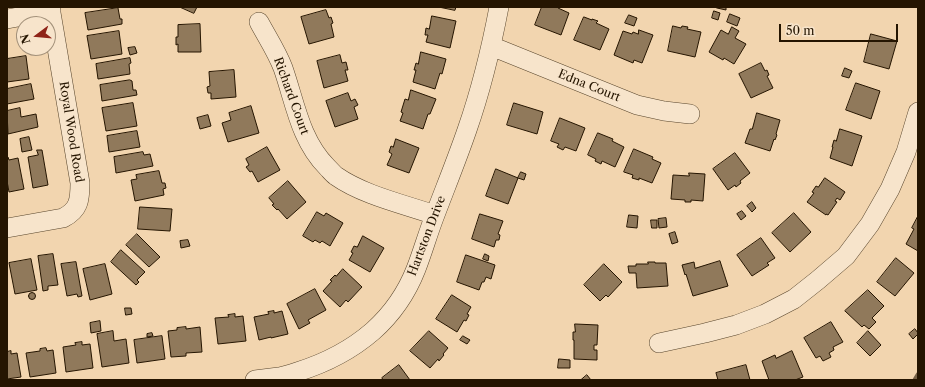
<!DOCTYPE html>
<html>
<head>
<meta charset="utf-8">
<style>
	body { margin:0 }
	#map { position:relative; width:925px; height:387px; overflow:hidden; background:#f2d5af; font-family:"Libre Caslon Text",serif }
	canvas { display:block }
	.frame { position:absolute; inset:0; border:8px solid #251501; pointer-events:none }
	.north { position:absolute; left:16px; top:16px; width:40px; height:40px; box-sizing:border-box; background:#f7e4cb; border:1px solid #a3917a; border-radius:50%; rotate:254deg; font-size:11px; font-weight:700; line-height:16px; text-align:center; color:#251501 }
	.north::after { content:''; display:block; margin:auto; width:14px; height:18px; background:#8f2418; clip-path:polygon(50% 0,100% 100%,50% 72%,0 100%) }
	.scale { position:absolute; left:779px; top:24px; width:119px; height:18px; box-sizing:border-box; border:2px solid #251501; border-top:0; padding-left:5px; font-size:12px; line-height:14px; white-space:nowrap; color:#251501; -webkit-text-stroke:3px #f7e4cb; paint-order:stroke }
</style>
</head>
<body>
<div id="map">
<canvas width="925" height="387"></canvas>
<div class="frame"></div>
<div class="north">N</div>
<div class="scale">50 m</div>
</div>
<script>
const c = document.querySelector('canvas').getContext('2d');
c.lineJoin = 'round';
function trace(path, color, width, dash) { c.strokeStyle = color; c.lineWidth = width; c.lineCap = dash ? 'butt' : 'round'; c.setLineDash(dash || []); c.stroke(path); }
function paint(path, color) { c.fillStyle = color; c.fill(path, 'evenodd'); }
function write(font, color, halo, rows, align = 'center') {
  c.font = font + ' "Libre Caslon Text",serif'; c.lineWidth = 3; c.setLineDash([]); c.textBaseline = 'middle'; c.strokeStyle = halo; c.fillStyle = color; for (const [text, x, y, turn = 0] of rows) {
    c.save(); c.translate(x, y); c.rotate((+turn || 0) * Math.PI / 180); c.textAlign = isNaN(turn) ? turn : align; if (halo) c.strokeText(text, 0, 0); c.fillText(text, 0, 0); c.restore();
  }
}
trace(new Path2D(`
	M 915,380 L 918,375`), '#766146', 5);
const building = new Path2D(`
	M 180,7 L 197,7 L 194,13 Z
	M 439,7 L 456,7 L 455,10 Z
	M 542,7 L 558,7 L 558,8 L 569,13 L 561,35 L 535,25 Z
	M 718,7 L 726,7 L 726,10 L 717,8 Z
	M 118,8 L 120,19 L 122,19 L 122,24 L 88,30 L 85,13 Z
	M 326,10 L 329,18 L 331,17 L 333,23 L 331,24 L 334,37 L 309,44 L 301,17 Z
	M 714,11 L 720,13 L 718,20 L 712,18 Z
	M 730,14 L 740,18 L 737,26 L 727,22 Z
	M 629,15 L 637,18 L 634,26 L 625,23 Z
	M 432,16 L 456,21 L 450,48 L 426,42 L 428,35 L 425,35 L 426,28 L 429,29 Z
	M 584,17 L 592,20 L 592,19 L 598,21 L 596,23 L 609,29 L 600,50 L 574,40 Z
	M 200,24 L 201,52 L 178,52 L 178,44 L 176,45 L 176,37 L 178,37 L 178,25 Z
	M 673,26 L 681,28 L 682,26 L 688,27 L 687,29 L 701,32 L 695,57 L 668,51 Z
	M 732,27 L 739,31 L 735,38 L 746,44 L 734,64 L 724,58 L 723,60 L 709,52 L 721,30 L 728,34 Z
	M 639,30 L 653,35 L 642,63 L 634,60 L 633,63 L 614,55 L 623,31 L 632,34 L 633,32 L 638,34 Z
	M 119,31 L 122,54 L 91,59 L 87,36 Z
	M 871,34 L 897,41 L 889,69 L 864,62 Z
	M 135,47 L 137,53 L 130,55 L 128,48 Z
	M 421,52 L 446,59 L 442,74 L 440,73 L 435,89 L 413,82 L 416,70 L 414,70 L 416,63 L 418,64 Z
	M 340,55 L 342,63 L 346,62 L 348,70 L 345,70 L 348,81 L 324,88 L 317,61 Z
	M 26,56 L 29,79 L 7,82 L 7,59 Z
	M 130,58 L 131,63 L 129,64 L 130,74 L 98,79 L 96,64 Z
	M 761,63 L 765,71 L 767,70 L 769,75 L 767,76 L 773,88 L 751,98 L 739,74 Z
	M 845,68 L 852,71 L 849,78 L 842,76 Z
	M 234,70 L 236,97 L 211,99 L 211,93 L 208,93 L 207,87 L 210,86 L 209,72 Z
	M 130,80 L 132,81 L 133,90 L 136,90 L 137,95 L 102,101 L 100,85 Z
	M 856,83 L 880,91 L 871,119 L 846,110 Z
	M 31,84 L 34,99 L 7,104 L 7,89 Z
	M 411,90 L 436,99 L 430,114 L 428,114 L 423,129 L 400,121 L 403,113 L 401,112 L 405,99 L 408,100 Z
	M 348,93 L 351,101 L 355,99 L 358,105 L 354,107 L 358,119 L 335,127 L 326,101 Z
	M 133,103 L 137,126 L 106,131 L 102,108 Z
	M 514,103 L 543,112 L 537,134 L 507,125 Z
	M 251,106 L 259,133 L 228,142 L 222,123 L 231,120 L 229,113 Z
	M 20,108 L 21,117 L 36,114 L 38,127 L 8,134 L 7,111 Z
	M 757,113 L 780,120 L 776,134 L 777,135 L 775,140 L 774,139 L 770,151 L 745,143 L 750,129 L 752,129 Z
	M 208,115 L 211,126 L 200,129 L 197,118 Z
	M 560,118 L 585,128 L 576,151 L 565,147 L 563,150 L 557,147 L 559,144 L 551,141 Z
	M 840,129 L 862,136 L 852,166 L 830,158 L 833,147 L 832,147 L 834,140 L 836,141 Z
	M 137,131 L 140,147 L 109,152 L 107,136 Z
	M 598,133 L 613,139 L 612,141 L 624,147 L 615,167 L 602,161 L 601,164 L 595,161 L 596,159 L 588,155 Z
	M 29,137 L 32,150 L 22,152 L 20,139 Z
	M 396,139 L 419,148 L 409,173 L 387,165 L 392,154 L 389,152 L 391,146 L 393,147 Z
	M 267,147 L 280,170 L 258,182 L 252,171 L 250,172 L 246,167 L 249,165 L 246,159 Z
	M 634,149 L 653,157 L 652,159 L 661,163 L 652,183 L 639,178 L 639,180 L 632,178 L 633,175 L 624,172 Z
	M 37,150 L 42,150 L 48,185 L 33,188 L 28,157 L 38,155 Z
	M 143,152 L 144,155 L 150,154 L 153,166 L 116,173 L 114,157 Z
	M 735,153 L 750,173 L 740,181 L 741,183 L 736,187 L 735,185 L 728,190 L 713,169 Z
	M 7,157 L 8,157 L 9,160 L 18,158 L 24,189 L 9,192 L 7,181 Z
	M 496,169 L 518,178 L 508,204 L 486,196 Z
	M 159,171 L 162,183 L 165,183 L 166,188 L 163,189 L 164,195 L 135,201 L 131,180 L 137,179 L 136,175 Z
	M 521,172 L 526,174 L 524,180 L 518,178 Z
	M 689,173 L 705,174 L 703,201 L 691,200 L 691,202 L 685,202 L 685,200 L 671,199 L 673,175 L 689,176 Z
	M 825,178 L 845,192 L 840,200 L 837,198 L 835,201 L 837,202 L 828,215 L 826,214 L 826,215 L 807,202 L 814,193 L 812,192 L 816,186 L 818,187 Z
	M 288,181 L 306,202 L 287,219 L 278,209 L 277,210 L 272,205 L 274,204 L 269,198 Z
	M 752,202 L 756,208 L 752,212 L 747,206 Z
	M 140,207 L 172,209 L 170,231 L 138,229 Z
	M 742,211 L 746,216 L 741,220 L 737,214 Z
	M 317,212 L 324,216 L 326,213 L 343,223 L 330,246 L 322,241 L 320,243 L 315,240 L 313,242 L 303,236 Z
	M 794,213 L 811,232 L 790,252 L 772,233 Z
	M 480,214 L 503,221 L 498,234 L 500,235 L 499,240 L 496,240 L 494,247 L 472,239 Z
	M 629,215 L 638,216 L 637,228 L 627,227 Z
	M 918,216 L 918,251 L 906,244 L 914,229 L 912,228 Z
	M 666,218 L 667,227 L 659,228 L 658,219 Z
	M 651,220 L 657,220 L 657,228 L 652,228 Z
	M 675,232 L 678,242 L 672,244 L 669,234 Z
	M 137,234 L 160,257 L 149,267 L 126,245 Z
	M 363,236 L 384,248 L 370,272 L 349,260 L 353,253 L 351,252 L 354,246 L 357,247 Z
	M 761,238 L 775,258 L 767,263 L 769,265 L 752,276 L 737,255 Z
	M 188,240 L 190,246 L 181,248 L 180,241 Z
	M 121,250 L 145,272 L 137,280 L 139,282 L 136,285 L 111,262 Z
	M 53,254 L 58,285 L 48,286 L 48,290 L 43,291 L 38,256 Z
	M 485,254 L 489,256 L 488,261 L 483,259 Z
	M 466,255 L 495,265 L 491,279 L 486,277 L 484,282 L 482,282 L 479,290 L 457,282 Z
	M 896,258 L 914,273 L 895,296 L 877,282 Z
	M 31,259 L 37,290 L 15,294 L 9,263 Z
	M 720,261 L 728,286 L 693,296 L 686,274 L 685,275 L 682,265 L 694,262 L 695,268 Z
	M 76,262 L 82,296 L 78,297 L 77,294 L 67,296 L 61,264 Z
	M 648,262 L 655,262 L 655,263 L 666,263 L 668,286 L 637,288 L 636,273 L 629,273 L 628,266 L 636,266 L 636,264 L 648,264 Z
	M 105,264 L 112,294 L 90,300 L 83,269 Z
	M 604,264 L 622,282 L 608,297 L 606,295 L 600,301 L 584,285 Z
	M 343,269 L 362,287 L 348,302 L 346,300 L 340,307 L 323,291 L 332,281 L 330,280 L 335,275 L 336,276 Z
	M 315,289 L 326,310 L 308,320 L 310,323 L 299,329 L 287,304 Z
	M 868,290 L 884,306 L 872,318 L 876,322 L 869,329 L 864,325 L 862,327 L 845,311 Z
	M28.5 296a3.5 3.5 0 1 1 7 0a3.5 3.5 0 1 1-7 0Z
	M 452,295 L 471,307 L 467,314 L 469,315 L 466,321 L 464,320 L 457,332 L 436,319 Z
	M 125,308 L 131,308 L 132,314 L 126,315 Z
	M 274,311 L 274,313 L 282,311 L 288,334 L 271,338 L 271,337 L 259,340 L 254,317 L 269,314 L 268,312 Z
	M 235,314 L 235,317 L 243,316 L 246,341 L 218,344 L 215,318 L 229,317 L 228,315 Z
	M 100,321 L 101,331 L 91,333 L 90,323 Z
	M 831,322 L 843,342 L 833,347 L 834,350 L 829,353 L 831,357 L 823,361 L 820,356 L 816,358 L 804,338 Z
	M 575,324 L 598,325 L 597,345 L 594,345 L 594,350 L 597,350 L 597,360 L 574,359 L 574,340 L 573,340 L 573,332 L 575,332 Z
	M 186,327 L 186,329 L 200,327 L 202,352 L 186,353 L 186,356 L 171,357 L 168,331 L 177,330 L 177,328 Z
	M 915,329 L 918,333 L 918,334 L 913,339 L 909,334 Z
	M 113,331 L 114,341 L 126,339 L 129,363 L 102,367 L 97,334 Z
	M 429,331 L 448,348 L 443,354 L 444,355 L 439,361 L 438,359 L 430,368 L 410,351 Z
	M 868,331 L 881,345 L 870,356 L 857,343 Z
	M 152,333 L 153,336 L 147,337 L 147,334 Z
	M 162,336 L 165,359 L 137,363 L 134,340 Z
	M 463,336 L 470,340 L 467,344 L 460,340 Z
	M 82,342 L 82,345 L 90,344 L 93,368 L 66,372 L 63,347 L 76,345 L 75,343 Z
	M 46,348 L 47,351 L 53,350 L 56,373 L 30,377 L 26,353 L 40,351 L 40,349 Z
	M 11,351 L 11,354 L 17,353 L 21,377 L 7,379 L 7,352 Z
	M 792,351 L 803,377 L 795,380 L 769,380 L 762,361 L 775,355 L 776,358 Z
	M 559,359 L 570,360 L 570,368 L 558,368 Z
	M 399,365 L 410,380 L 383,380 L 382,378 Z
	M 746,365 L 750,380 L 718,380 L 716,373 Z
	M 587,375 L 591,380 L 581,380 Z`);
paint(building, '#90795b');
trace(building, '#251501', 1);
const minor = new Path2D(`
	M 7,19 L 51,11
	M 259,22 C 267,37 277,52 283,68 C 295,102 300,140 327,167 C 330,170 333,174 336,176 C 363,195 403,204 435,215
	M 491,46 L 637,105 L 664,111 L 690,114
	M 7,228 L 63,218 C 79,210 80,200 80,183 L 50,7
	M 659,343 L 705,333 L 736,325 L 765,314 L 794,299 L 818,280 L 846,256 L 870,224 L 890,189 L 906,152 L 918,112
	M 255,380 C 263,379 271,378 279,377 C 285,376 291,374 297,372 C 326,363 350,351 373,331 C 392,314 407,292 416,269 C 423,251 428,233 435,215 C 446,186 457,159 467,130 C 481,90 491,49 499,7`);
trace(minor, '#58452c', 20);
trace(minor, '#f7e4cb', 19);
write('12px', '#251501', '#f7e4cb', [
	["Edna Court",589,86,22],
	["Richard Court",291,96,70],
	["Royal Wood Road",71,132,81],
	["Hartston Drive",427,236,-69]
]);
</script>
</body>
</html>
